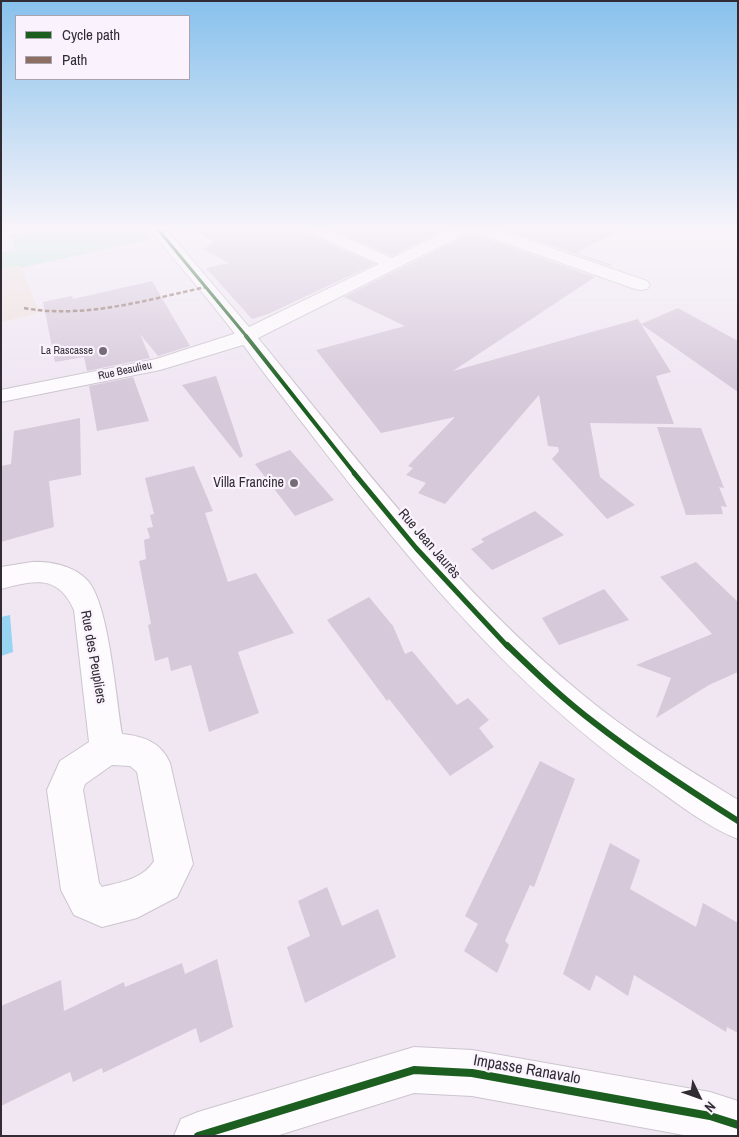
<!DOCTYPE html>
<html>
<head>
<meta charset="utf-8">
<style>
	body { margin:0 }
	#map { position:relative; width:739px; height:1137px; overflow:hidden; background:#f0e7f3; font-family:"Archivo Narrow",sans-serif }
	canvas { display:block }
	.frame { position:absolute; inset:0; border:2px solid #312b34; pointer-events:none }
	.legend { position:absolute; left:15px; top:15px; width:175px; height:65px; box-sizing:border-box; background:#faf3fd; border:1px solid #aaa3ad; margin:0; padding:6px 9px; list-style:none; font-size:15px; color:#312b34 }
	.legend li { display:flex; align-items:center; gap:10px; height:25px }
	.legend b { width:25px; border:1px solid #aaa3ad }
	.north { position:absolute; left:674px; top:1072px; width:50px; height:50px; -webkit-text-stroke:4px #faf3fd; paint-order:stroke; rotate:132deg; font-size:14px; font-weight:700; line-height:20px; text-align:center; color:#312b34 }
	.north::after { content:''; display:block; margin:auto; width:18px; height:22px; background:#312b34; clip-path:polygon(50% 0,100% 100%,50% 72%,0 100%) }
</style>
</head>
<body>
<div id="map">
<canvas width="739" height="1137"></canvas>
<div class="frame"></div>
<ul class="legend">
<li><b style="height:6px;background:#1b5e20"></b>Cycle path</li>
<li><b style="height:6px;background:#8d6e63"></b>Path</li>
</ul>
<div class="north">N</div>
</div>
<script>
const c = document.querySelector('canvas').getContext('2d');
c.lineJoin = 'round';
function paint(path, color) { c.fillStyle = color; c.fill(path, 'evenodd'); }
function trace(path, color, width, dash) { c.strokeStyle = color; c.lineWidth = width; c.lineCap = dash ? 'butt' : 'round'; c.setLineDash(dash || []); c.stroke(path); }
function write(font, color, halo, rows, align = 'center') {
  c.font = font + ' "Archivo Narrow",sans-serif'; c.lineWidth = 4.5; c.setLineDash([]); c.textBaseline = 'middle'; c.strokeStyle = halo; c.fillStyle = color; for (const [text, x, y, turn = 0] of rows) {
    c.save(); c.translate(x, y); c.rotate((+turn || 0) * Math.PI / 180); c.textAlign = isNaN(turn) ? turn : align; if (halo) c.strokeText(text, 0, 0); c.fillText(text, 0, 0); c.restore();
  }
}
paint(new Path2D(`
	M 20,265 L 39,311 L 33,315 L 1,322 L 1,269 Z`), '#eee0dc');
paint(new Path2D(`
	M 44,227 L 140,227 L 151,239 L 21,268 L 19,266 L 1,269 L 1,253 L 16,250 L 9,235 Z`), '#c0e9d5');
paint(new Path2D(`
	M 10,615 L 13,652 L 1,656 L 1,617 Z`), '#97d4f2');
paint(new Path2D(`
	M 185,227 L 300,227 L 303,232 L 375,264 L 268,314 L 252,319 L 206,268 L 229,263 L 203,249 L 215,242 Z
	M 328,227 L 449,227 L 392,256 Z
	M 498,227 L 624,227 L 577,253 L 613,265 L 610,266 Z
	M 471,233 L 595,277 L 453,371 L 638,319 L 641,324 L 678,308 L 738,341 L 738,392 L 641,324 L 671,372 L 656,376 L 674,424 L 590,423 L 600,477 L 635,505 L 607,519 L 552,459 L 559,451 L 558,447 L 548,446 L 539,395 L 445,504 L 418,493 L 426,483 L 406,475 L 413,468 L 408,466 L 455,417 L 381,433 L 316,350 L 405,326 L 344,297 Z
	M 152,281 L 190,346 L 158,356 L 140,334 L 150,358 L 87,371 L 84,357 L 55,362 L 43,302 L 72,296 L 73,299 Z
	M 216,376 L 243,456 L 240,458 L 182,385 Z
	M 133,377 L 149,421 L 97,431 L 89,386 Z
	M 80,418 L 81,475 L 49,481 L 54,527 L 1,542 L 1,466 L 11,464 L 14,431 Z
	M 657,427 L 701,428 L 724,488 L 719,487 L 727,507 L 721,506 L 723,514 L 686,515 Z
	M 290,450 L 334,500 L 295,516 L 255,464 Z
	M 194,466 L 213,511 L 205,513 L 228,582 L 256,573 L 294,633 L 238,652 L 259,713 L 209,732 L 191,665 L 171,671 L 168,657 L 155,661 L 148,625 L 151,624 L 139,561 L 146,559 L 144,540 L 150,538 L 147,528 L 153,527 L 150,515 L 154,514 L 145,478 Z
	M 535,511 L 564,535 L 492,570 L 471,549 L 484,542 L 481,539 Z
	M 696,562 L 738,602 L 738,672 L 709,685 L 656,718 L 671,678 L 636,665 L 712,634 L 660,577 Z
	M 604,589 L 629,620 L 559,645 L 542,618 Z
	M 369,597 L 393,626 L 405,654 L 412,651 L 457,705 L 468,698 L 489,720 L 479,728 L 494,747 L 450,776 L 389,699 L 387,701 L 327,620 Z
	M 540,761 L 575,779 L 534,887 L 530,885 L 505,941 L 509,945 L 497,973 L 464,951 L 478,924 L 465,916 Z
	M 610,843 L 640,860 L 630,889 L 696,927 L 703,903 L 738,923 L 738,1033 L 727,1027 L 726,1032 L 634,975 L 628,996 L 596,975 L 590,991 L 563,974 Z
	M 327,887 L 342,926 L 378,909 L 396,957 L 305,1003 L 287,947 L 310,936 L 298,901 Z
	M 217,959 L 233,1027 L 200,1043 L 196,1028 L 103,1073 L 102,1068 L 73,1082 L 70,1072 L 1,1106 L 1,1006 L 61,980 L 64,1011 L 124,982 L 125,987 L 182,963 L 185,974 Z`), '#d6c9da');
const minor = new Path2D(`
	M 149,227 L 164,227 L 249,327 L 379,264 L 304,230 L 302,227 L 323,227 L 392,258 L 454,227 L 491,227 L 647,281 L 650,285 L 647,289 L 641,290 L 635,289 L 471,231 L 258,338 C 359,462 457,591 582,694 C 630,734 684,767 738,800 L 738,839 C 705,826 676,802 647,782 C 489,671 377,520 261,369 C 240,340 218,311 195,284 C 180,265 163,247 149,227 Z
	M 32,562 C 51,561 75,566 88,581 C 109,605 116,699 122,734 C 143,736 161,742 170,763 L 193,864 L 177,897 L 137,918 L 102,927 L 74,915 L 61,890 L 47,790 L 60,761 L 89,742 L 74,610 C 58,574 34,580 1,589 L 1,567 ZM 112,765 L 130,766 L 137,772 L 154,861 C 143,879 121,882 102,887 L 99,883 L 83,790 L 85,784 Z
	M 414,1047 L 472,1050 L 710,1092 L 738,1101 L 738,1136 L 689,1136 L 472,1096 L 414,1093 L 276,1136 L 174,1136 L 181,1119 L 198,1112 Z`);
const tertiary = new Path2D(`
	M 246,330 L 253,332 L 256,336 L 253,340 L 243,345 L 160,370 L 1,402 L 1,390 L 156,359 Z`);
trace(minor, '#ccc5cf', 2);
trace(tertiary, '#ccc5cf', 2);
paint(minor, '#fdfbfd');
paint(tertiary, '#fdfbfd');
trace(new Path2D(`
	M 24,308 C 85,319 146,300 206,287`), '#8d6e63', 2.5, [4.5, 2.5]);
trace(new Path2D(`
	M 156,227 L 247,337`), '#1b5e20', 3);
trace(new Path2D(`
	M 246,336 L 355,474`), '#1b5e20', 4);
trace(new Path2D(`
	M 354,473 L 416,548 L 508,647`), '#1b5e20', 5);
trace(new Path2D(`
	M 507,645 C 536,673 564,700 596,724 C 641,759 689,790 738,821`), '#1b5e20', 6);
trace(new Path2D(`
	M 198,1136 L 414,1070 L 472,1073 L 710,1116 L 738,1125`), '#1b5e20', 8);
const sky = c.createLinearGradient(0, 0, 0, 387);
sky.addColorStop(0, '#87c1ec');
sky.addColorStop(0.59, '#f8f4fa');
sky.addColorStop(1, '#f8f4fa00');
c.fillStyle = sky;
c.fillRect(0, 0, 739, 387);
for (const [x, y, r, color] of [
	[103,351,5,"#746d77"],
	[294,483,5,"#746d77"]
]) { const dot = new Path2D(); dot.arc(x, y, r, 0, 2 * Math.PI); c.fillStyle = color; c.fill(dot); trace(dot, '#faf3fd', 2); }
write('11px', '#312b34', '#faf3fd', [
	["La Rascasse",93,351]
], 'right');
write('11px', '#312b34', '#faf3fd', [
	["Rue Beaulieu",125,371,-12]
]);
write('14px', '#312b34', '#faf3fd', [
	["Villa Francine",284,483]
], 'right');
write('14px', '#312b34', '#faf3fd', [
	["Rue Jean Jaurès",429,544,49],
	["Rue des Peupliers",93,657,80]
]);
write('16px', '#312b34', '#faf3fd', [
	["Impasse Ranavalo",527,1070,10]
]);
</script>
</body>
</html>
